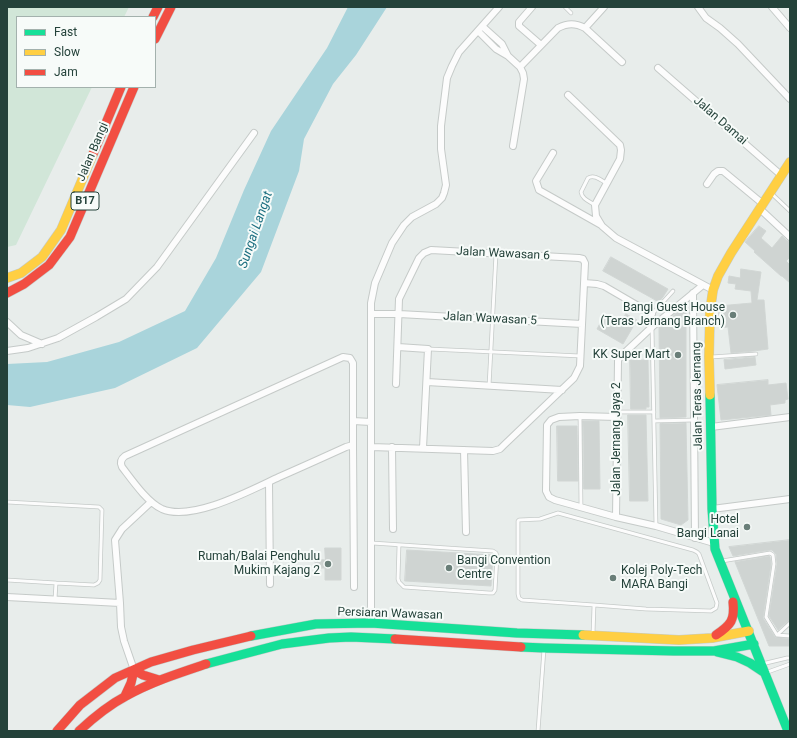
<!DOCTYPE html>
<html>
<head>
<meta charset="utf-8">
<style>
	body { margin:0 }
	#map { position:relative; width:797px; height:738px; overflow:hidden; background:#e8edeb; font-family:Roboto,sans-serif }
	canvas { display:block }
	.frame { position:absolute; inset:0; border:8px solid #24423a; pointer-events:none }
	.legend { position:absolute; left:16px; top:16px; width:140px; height:72px; box-sizing:border-box; background:#f7fbf9; border:1px solid #a3b1ad; margin:0; padding:5px 7px; list-style:none; font-size:12px; color:#24423a }
	.legend li { display:flex; align-items:center; gap:8px; height:20px }
	.legend b { width:20px; border:1px solid #a3b1ad }
</style>
</head>
<body>
<div id="map">
<canvas width="797" height="738"></canvas>
<div class="frame"></div>
<ul class="legend">
<li><b style="height:5px;background:#16e098"></b>Fast</li>
<li><b style="height:5px;background:#ffcf43"></b>Slow</li>
<li><b style="height:5px;background:#f24e42"></b>Jam</li>
</ul>
</div>
<script>
const c = document.querySelector('canvas').getContext('2d');
c.lineJoin = 'round';
function paint(path, color) { c.fillStyle = color; c.fill(path, 'evenodd'); }
function trace(path, color, width, dash) { c.strokeStyle = color; c.lineWidth = width; c.lineCap = dash ? 'butt' : 'round'; c.setLineDash(dash || []); c.stroke(path); }
function write(font, color, halo, rows, align = 'center') {
  c.font = font + ' Roboto,sans-serif'; c.lineWidth = 4; c.setLineDash([]); c.textBaseline = 'middle'; c.strokeStyle = halo; c.fillStyle = color; for (const [text, x, y, turn = 0] of rows) {
    c.save(); c.translate(x, y); c.rotate((+turn || 0) * Math.PI / 180); c.textAlign = isNaN(turn) ? turn : align; if (halo) c.strokeText(text, 0, 0); c.fillText(text, 0, 0); c.restore();
  }
}
paint(new Path2D(`
	M 7,7 L 129,7 L 124,17 L 17,17 L 17,87 L 92,87 L 16,245 L 7,247 Z`), '#d1e6d8');
paint(new Path2D(`
	M 348,7 L 387,7 L 356,55 L 333,84 L 304,139 L 299,171 L 261,272 L 197,348 L 115,388 L 30,407 L 7,405 L 7,364 L 47,362 L 119,342 L 185,311 L 216,258 L 244,190 L 271,131 L 327,48 Z`), '#a9d4db');
const building = new Path2D(`
	M 759,226 L 766,231 L 761,238 L 772,248 L 782,236 L 787,241 L 790,241 L 790,257 L 786,261 L 790,265 L 790,283 L 782,276 L 781,276 L 754,252 L 755,251 L 745,242 Z
	M 611,257 L 668,289 L 663,297 L 659,302 L 603,271 Z
	M 741,269 L 761,272 L 757,300 L 764,300 L 768,349 L 754,351 L 731,353 L 728,327 L 720,328 L 718,306 L 752,303 L 751,291 L 735,289 L 736,284 L 728,283 L 729,276 L 740,278 Z
	M 686,305 L 686,417 L 660,418 L 659,327 Z
	M 626,314 L 637,320 L 623,344 L 597,329 L 604,316 L 620,324 Z
	M 755,357 L 756,365 L 725,369 L 724,360 Z
	M 630,360 L 648,360 L 649,407 L 646,407 L 646,409 L 631,409 Z
	M 768,380 L 768,385 L 786,383 L 788,399 L 785,400 L 785,403 L 770,405 L 771,415 L 721,420 L 717,385 Z
	M 628,415 L 646,415 L 648,501 L 630,501 Z
	M 583,421 L 599,421 L 600,489 L 584,489 Z
	M 686,423 L 688,520 L 681,525 L 661,519 L 660,424 Z
	M 557,426 L 577,426 L 578,481 L 558,481 Z
	M 790,540 L 790,620 L 788,621 L 778,630 L 769,616 L 777,564 L 776,554 L 772,550 L 770,550 L 733,556 L 729,547 Z
	M 325,548 L 341,548 L 341,580 L 325,580 L 325,568 L 315,568 L 315,559 L 325,560 Z
	M 407,550 L 493,555 L 491,586 L 405,581 Z
	M 769,556 L 770,557 L 771,564 L 763,618 L 775,637 L 790,639 L 790,646 L 769,646 L 735,562 Z`);
paint(building, '#cfd4d2');
trace(building, '#d1d6d4', 1);
const lane = new Path2D(`
	M 565,7 L 571,13
	M 771,193 L 790,211
	M 595,205 C 589,201 582,199 581,192 L 588,178 C 594,174 601,180 606,183
	M 644,323 L 673,291
	M 652,328 L 656,526
	M 429,349 L 581,356
	M 711,357 L 756,354
	M 489,386 L 496,254
	M 617,412 L 654,412
	M 580,416 L 581,508
	M 654,421 L 694,420
	M 7,502 L 99,507 L 102,510 L 100,580 L 98,583 L 94,585 L 56,583 L 55,599
	M 372,543 L 493,551 L 496,553 L 497,556 L 495,590 L 493,593 L 489,593 L 404,587 L 399,582 L 398,579 L 399,545
	M 722,561 L 770,553 L 773,555 L 774,564 L 766,617 L 777,635 L 790,636
	M 7,580 L 56,583
	M 593,634 L 594,605 L 646,609 L 711,611 L 716,608 L 717,603 L 699,554 L 697,552 L 693,550 L 558,513 L 540,519 L 519,520 L 518,521 L 518,594 L 519,598 L 522,600 L 594,605
	M 777,635 L 790,623
	M 762,664 L 787,658 L 790,658
	M 765,673 L 790,664
	M 538,731 L 544,649`);
const street = new Path2D(`
	M 532,7 L 519,22 L 519,26 L 541,45
	M 698,7 L 706,18 L 720,28 L 738,44 L 790,99
	M 772,7 L 790,28
	M 482,26 L 502,44 L 508,56 L 520,67 L 523,73 L 524,79 L 513,146
	M 585,28 L 604,7
	M 478,31 L 496,49 L 508,56
	M 520,67 L 558,28 C 568,23 575,23 585,28 L 622,62
	M 658,68 L 781,175
	M 568,95 L 620,145 L 621,150 L 620,159 L 595,205 L 596,216 L 602,226 L 616,238 L 713,290
	M 553,153 L 536,181 L 539,190 L 601,225
	M 707,184 L 714,174 L 718,171 L 723,171 L 763,204
	M 760,209 L 790,237
	M 584,283 L 597,284 L 604,286 L 652,314
	M 693,293 L 695,538
	M 371,314 L 399,314 L 582,324
	M 7,322 L 21,335 L 42,344
	M 398,347 L 428,349 L 423,448
	M 7,351 L 28,348 L 58,338 L 96,317 L 126,299 L 157,267 L 254,133
	M 343,357 L 350,358 L 353,363 L 353,445 L 346,447 C 324,457 302,467 279,477 C 251,490 192,522 162,509 C 147,502 132,480 122,467 C 120,463 121,459 125,456 Z
	M 427,382 L 562,390
	M 617,417 L 580,416 L 559,417 L 551,420 L 547,425 L 546,491 L 549,497 L 555,500 L 616,517 L 656,526 L 714,543
	M 353,421 L 371,422
	M 711,427 L 790,417
	M 353,445 L 354,587
	M 371,447 L 493,451 L 500,449 L 504,445 L 574,378 L 580,366 L 585,263 L 583,259 L 579,258 L 431,250 L 424,253 L 419,258 L 399,299 L 396,384
	M 392,447 L 393,529
	M 464,450 L 466,532
	M 269,482 L 270,584
	M 712,509 L 790,499
	M 616,517 L 618,361 L 619,358 L 652,327 L 703,285
	M 7,597 L 120,603
	M 371,623 L 371,303 L 375,283 L 392,243 L 404,225 L 412,217 L 436,204 L 442,198 L 444,193 L 446,185 L 441,149 L 441,126 L 447,78 L 452,66 L 459,52 L 499,7
	M 134,670 L 124,641 L 121,627 L 120,603 L 115,540 L 122,529 L 151,502`);
const fast = new Path2D(`
	M 710,395 L 712,509 L 715,549 L 788,731
	M 251,636 L 316,624 L 371,623 L 517,633 L 583,635
	M 521,647 L 544,648 L 674,651 L 714,651 L 754,644
	M 717,652 L 737,657 L 750,663 L 765,673
	M 206,664 L 282,644 L 329,638 L 351,637 L 395,639`);
const slow = new Path2D(`
	M 7,278 L 21,273 L 42,257 L 61,230 L 93,154
	M 710,395 L 709,357 L 710,311 L 713,290 L 718,276 L 731,253 L 790,162
	M 583,635 L 679,640 L 712,638 L 749,631`);
const jam = new Path2D(`
	M 153,17 L 158,7
	M 155,39 L 171,7
	M 93,154 L 121,87
	M 7,293 L 24,284 L 49,265 L 70,237 L 134,87
	M 716,635 C 731,625 735,620 733,602
	M 395,639 L 521,647
	M 134,670 L 143,675 L 159,680
	M 125,696 L 131,683 L 134,670
	M 57,731 L 80,705 L 115,678 L 151,662 L 193,650 L 251,636
	M 79,731 C 93,718 109,705 126,696 C 151,682 179,673 206,664`);
trace(lane, '#c5cac8', 4.5);
trace(street, '#c5cac8', 8);
trace(fast, '#c3cbc8', 10);
trace(slow, '#c3cbc8', 10);
trace(jam, '#c3cbc8', 10);
trace(lane, '#fcfcfc', 3);
trace(street, '#fcfcfc', 6);
trace(fast, '#16e098', 9);
trace(slow, '#ffcf43', 9);
trace(jam, '#f24e42', 9);
for (const [x, y, r, color] of [
	[733,315,4,"#697e78"],
	[678,355,4,"#697e78"],
	[747,527,4,"#697e78"],
	[328,564,4,"#697e78"],
	[449,568,4,"#697e78"],
	[613,578,4,"#697e78"]
]) { const dot = new Path2D(); dot.arc(x, y, r, 0, 2 * Math.PI); c.fillStyle = color; c.fill(dot); trace(dot, '#f7fbf9', 1.5); }
for (const [x, y, w] of [
	[85,201,28]
]) { const box = new Path2D(); box.roundRect(x - w / 2, y - 9, w, 18, 3); c.fillStyle = '#f7fbf9'; c.fill(box); trace(box, '#24423a', 1); }
write('bold 11px', '#24423a', null, [
	["B17",85,201]
]);
write('12px', '#24423a', '#f7fbf9', [
	["Jalan Damai",720,121,41],
	["Jalan Bangi",93,152,-67],
	["Jalan Wawasan 6",503,254,3],
	["Jalan Wawasan 5",490,319,3],
	["Jalan Teras Jernang",698,396,-91],
	["Jalan Jernang Jaya 2",617,439,-90],
	["Persiaran Wawasan",390,614,2]
]);
write('12px', '#24423a', '#f7fbf9', [
	["Bangi Guest House",725,308],
	["(Teras Jernang Branch)",725,322],
	["KK Super Mart",670,355],
	["Hotel",739,520],
	["Bangi Lanai",739,534],
	["Rumah/Balai Penghulu",320,557],
	["Mukim Kajang 2",320,571],
	["Bangi Convention",457,561,"left"],
	["Centre",457,575,"left"],
	["Kolej Poly-Tech",621,571,"left"],
	["MARA Bangi",621,585,"left"]
], 'right');
write('italic 13px', '#1c6f80', '#f7fbf9', [
	["Sungai Langat",256,230,-71]
]);
</script>
</body>
</html>
